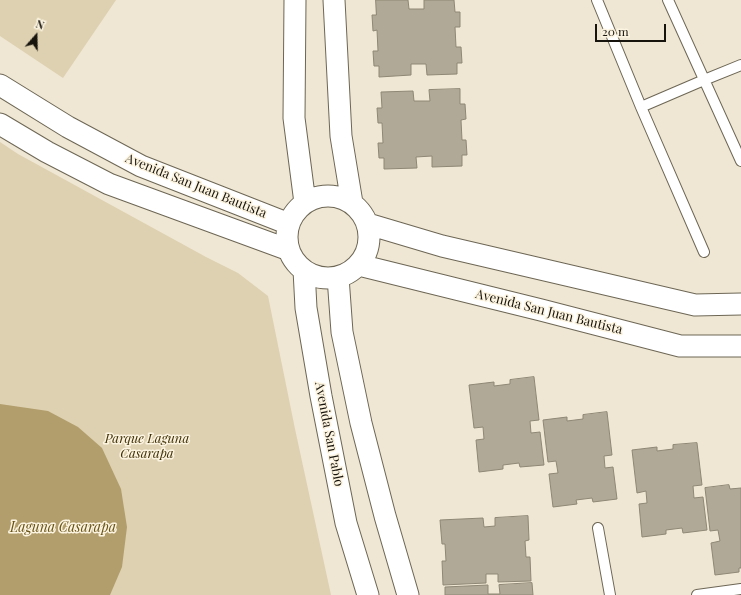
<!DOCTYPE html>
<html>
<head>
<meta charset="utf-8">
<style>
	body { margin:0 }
	#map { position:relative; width:741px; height:595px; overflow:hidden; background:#efe7d3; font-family:"Playfair Display",serif }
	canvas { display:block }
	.north { position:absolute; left:16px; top:16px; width:40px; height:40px; -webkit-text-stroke:3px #fcf4e0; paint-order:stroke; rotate:20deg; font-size:11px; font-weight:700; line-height:16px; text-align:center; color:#17140d }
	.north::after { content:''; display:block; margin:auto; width:14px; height:18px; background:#17140d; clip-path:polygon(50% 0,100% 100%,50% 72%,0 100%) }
	.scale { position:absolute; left:595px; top:24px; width:71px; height:18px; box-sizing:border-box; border:2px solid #17140d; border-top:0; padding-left:5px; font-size:12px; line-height:14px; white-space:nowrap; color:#17140d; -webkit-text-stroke:3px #fcf4e0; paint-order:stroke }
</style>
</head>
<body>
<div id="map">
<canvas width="741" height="595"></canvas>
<div class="north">N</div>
<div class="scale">20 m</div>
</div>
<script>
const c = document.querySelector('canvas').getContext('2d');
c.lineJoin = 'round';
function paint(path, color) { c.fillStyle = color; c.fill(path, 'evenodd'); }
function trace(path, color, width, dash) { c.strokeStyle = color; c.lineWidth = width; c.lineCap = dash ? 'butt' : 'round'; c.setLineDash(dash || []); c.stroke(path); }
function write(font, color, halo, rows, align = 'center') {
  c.font = font + ' "Playfair Display",serif'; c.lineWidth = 3; c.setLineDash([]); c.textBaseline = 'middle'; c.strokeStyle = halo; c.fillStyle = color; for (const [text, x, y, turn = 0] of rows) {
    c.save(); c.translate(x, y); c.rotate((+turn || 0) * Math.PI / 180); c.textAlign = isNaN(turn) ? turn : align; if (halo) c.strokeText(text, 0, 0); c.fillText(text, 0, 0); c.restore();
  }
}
paint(new Path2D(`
	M 0,0 L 116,0 L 63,78 L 0,36 Z
	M 0,142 L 18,154 L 206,257 L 238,273 L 268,296 L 295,429 L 331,595 L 0,595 Z`), '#ded1b1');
paint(new Path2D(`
	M 0,404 L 48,411 L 78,427 L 102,448 L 121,489 L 127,527 L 122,567 L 110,595 L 0,595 Z`), '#b29e6c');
const building = new Path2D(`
	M 376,0 L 408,0 L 409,9 L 424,9 L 424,0 L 454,0 L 455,12 L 460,12 L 460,27 L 455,27 L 456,47 L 461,47 L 462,63 L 457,63 L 457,74 L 427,75 L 426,64 L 411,64 L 411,75 L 379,77 L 379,66 L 374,66 L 373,51 L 378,51 L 377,30 L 373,31 L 372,15 L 376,15 Z
	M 460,89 L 460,104 L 465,104 L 466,119 L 461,120 L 462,140 L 466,140 L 467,155 L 462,155 L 462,166 L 432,167 L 432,156 L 416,157 L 417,168 L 384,169 L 384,158 L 379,158 L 378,143 L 383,143 L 382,123 L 378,123 L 377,108 L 382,108 L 381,92 L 413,91 L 414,101 L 430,101 L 429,90 Z
	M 534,377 L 539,420 L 530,421 L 531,433 L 540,432 L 544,465 L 520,467 L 519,463 L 503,465 L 503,469 L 479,472 L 476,440 L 484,439 L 483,427 L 474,428 L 469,385 L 494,382 L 494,386 L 510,384 L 510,380 Z
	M 607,412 L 612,455 L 604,456 L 605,468 L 613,467 L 617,499 L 593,502 L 592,498 L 576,500 L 577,504 L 553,507 L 549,474 L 558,473 L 556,461 L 548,462 L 543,420 L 567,417 L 567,421 L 583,419 L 583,415 Z
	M 697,443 L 702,485 L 693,486 L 694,498 L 703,497 L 707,530 L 683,533 L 682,528 L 666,530 L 666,534 L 642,537 L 639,504 L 647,503 L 646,491 L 637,493 L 632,450 L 657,447 L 657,451 L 673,449 L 673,445 Z
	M 729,485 L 730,489 L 741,488 L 741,568 L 739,568 L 739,572 L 715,575 L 711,543 L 720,541 L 718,530 L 710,531 L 705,488 Z
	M 528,516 L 529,540 L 525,541 L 526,557 L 530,557 L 531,581 L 498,582 L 498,574 L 486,574 L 486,583 L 443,585 L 442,561 L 446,561 L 445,544 L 442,544 L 440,520 L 483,518 L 484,527 L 495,526 L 495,518 Z
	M 532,583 L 533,595 L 445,595 L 445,587 L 488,585 L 488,594 L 500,594 L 499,585 Z`);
paint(building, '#b1a997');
trace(building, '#8e8775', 1);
const lane = new Path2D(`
	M 597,0 L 641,107 L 704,252
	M 668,0 L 741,161
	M 641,107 L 704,80 L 741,65
	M 598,528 L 610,595
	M 697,595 L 741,589`);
const street = new Path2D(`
	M 295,0 L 294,118 L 305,203
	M 334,0 L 341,136 L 352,203
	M 0,85 L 68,127 L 141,166 L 289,224
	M 0,124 L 47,152 L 109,184 L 289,250
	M287 237a41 41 0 1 1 82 0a41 41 0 1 1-82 0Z
	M 368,224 L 442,246 L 695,305 L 741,304
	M 359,265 L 541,310 L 680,346 L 741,346
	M 304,270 L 306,308 L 321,396 L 346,523 L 368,595
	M 338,277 L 342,332 L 361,423 L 385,516 L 408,595`);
trace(lane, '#6d6655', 12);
trace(street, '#6d6655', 23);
trace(lane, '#fff', 10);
trace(street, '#fff', 21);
write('13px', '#17140d', '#fcf4e0', [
	["Avenida San Juan Bautista",196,186,22],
	["Avenida San Juan Bautista",549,312,14],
	["Avenida San Pablo",329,434,79]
]);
write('italic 13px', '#3f3005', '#fcf4e0', [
	["Parque Laguna",147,439],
	["Casarapa",147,454]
]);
write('italic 14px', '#695418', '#fcf4e0', [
	["Laguna Casarapa",63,528]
]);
</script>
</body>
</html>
